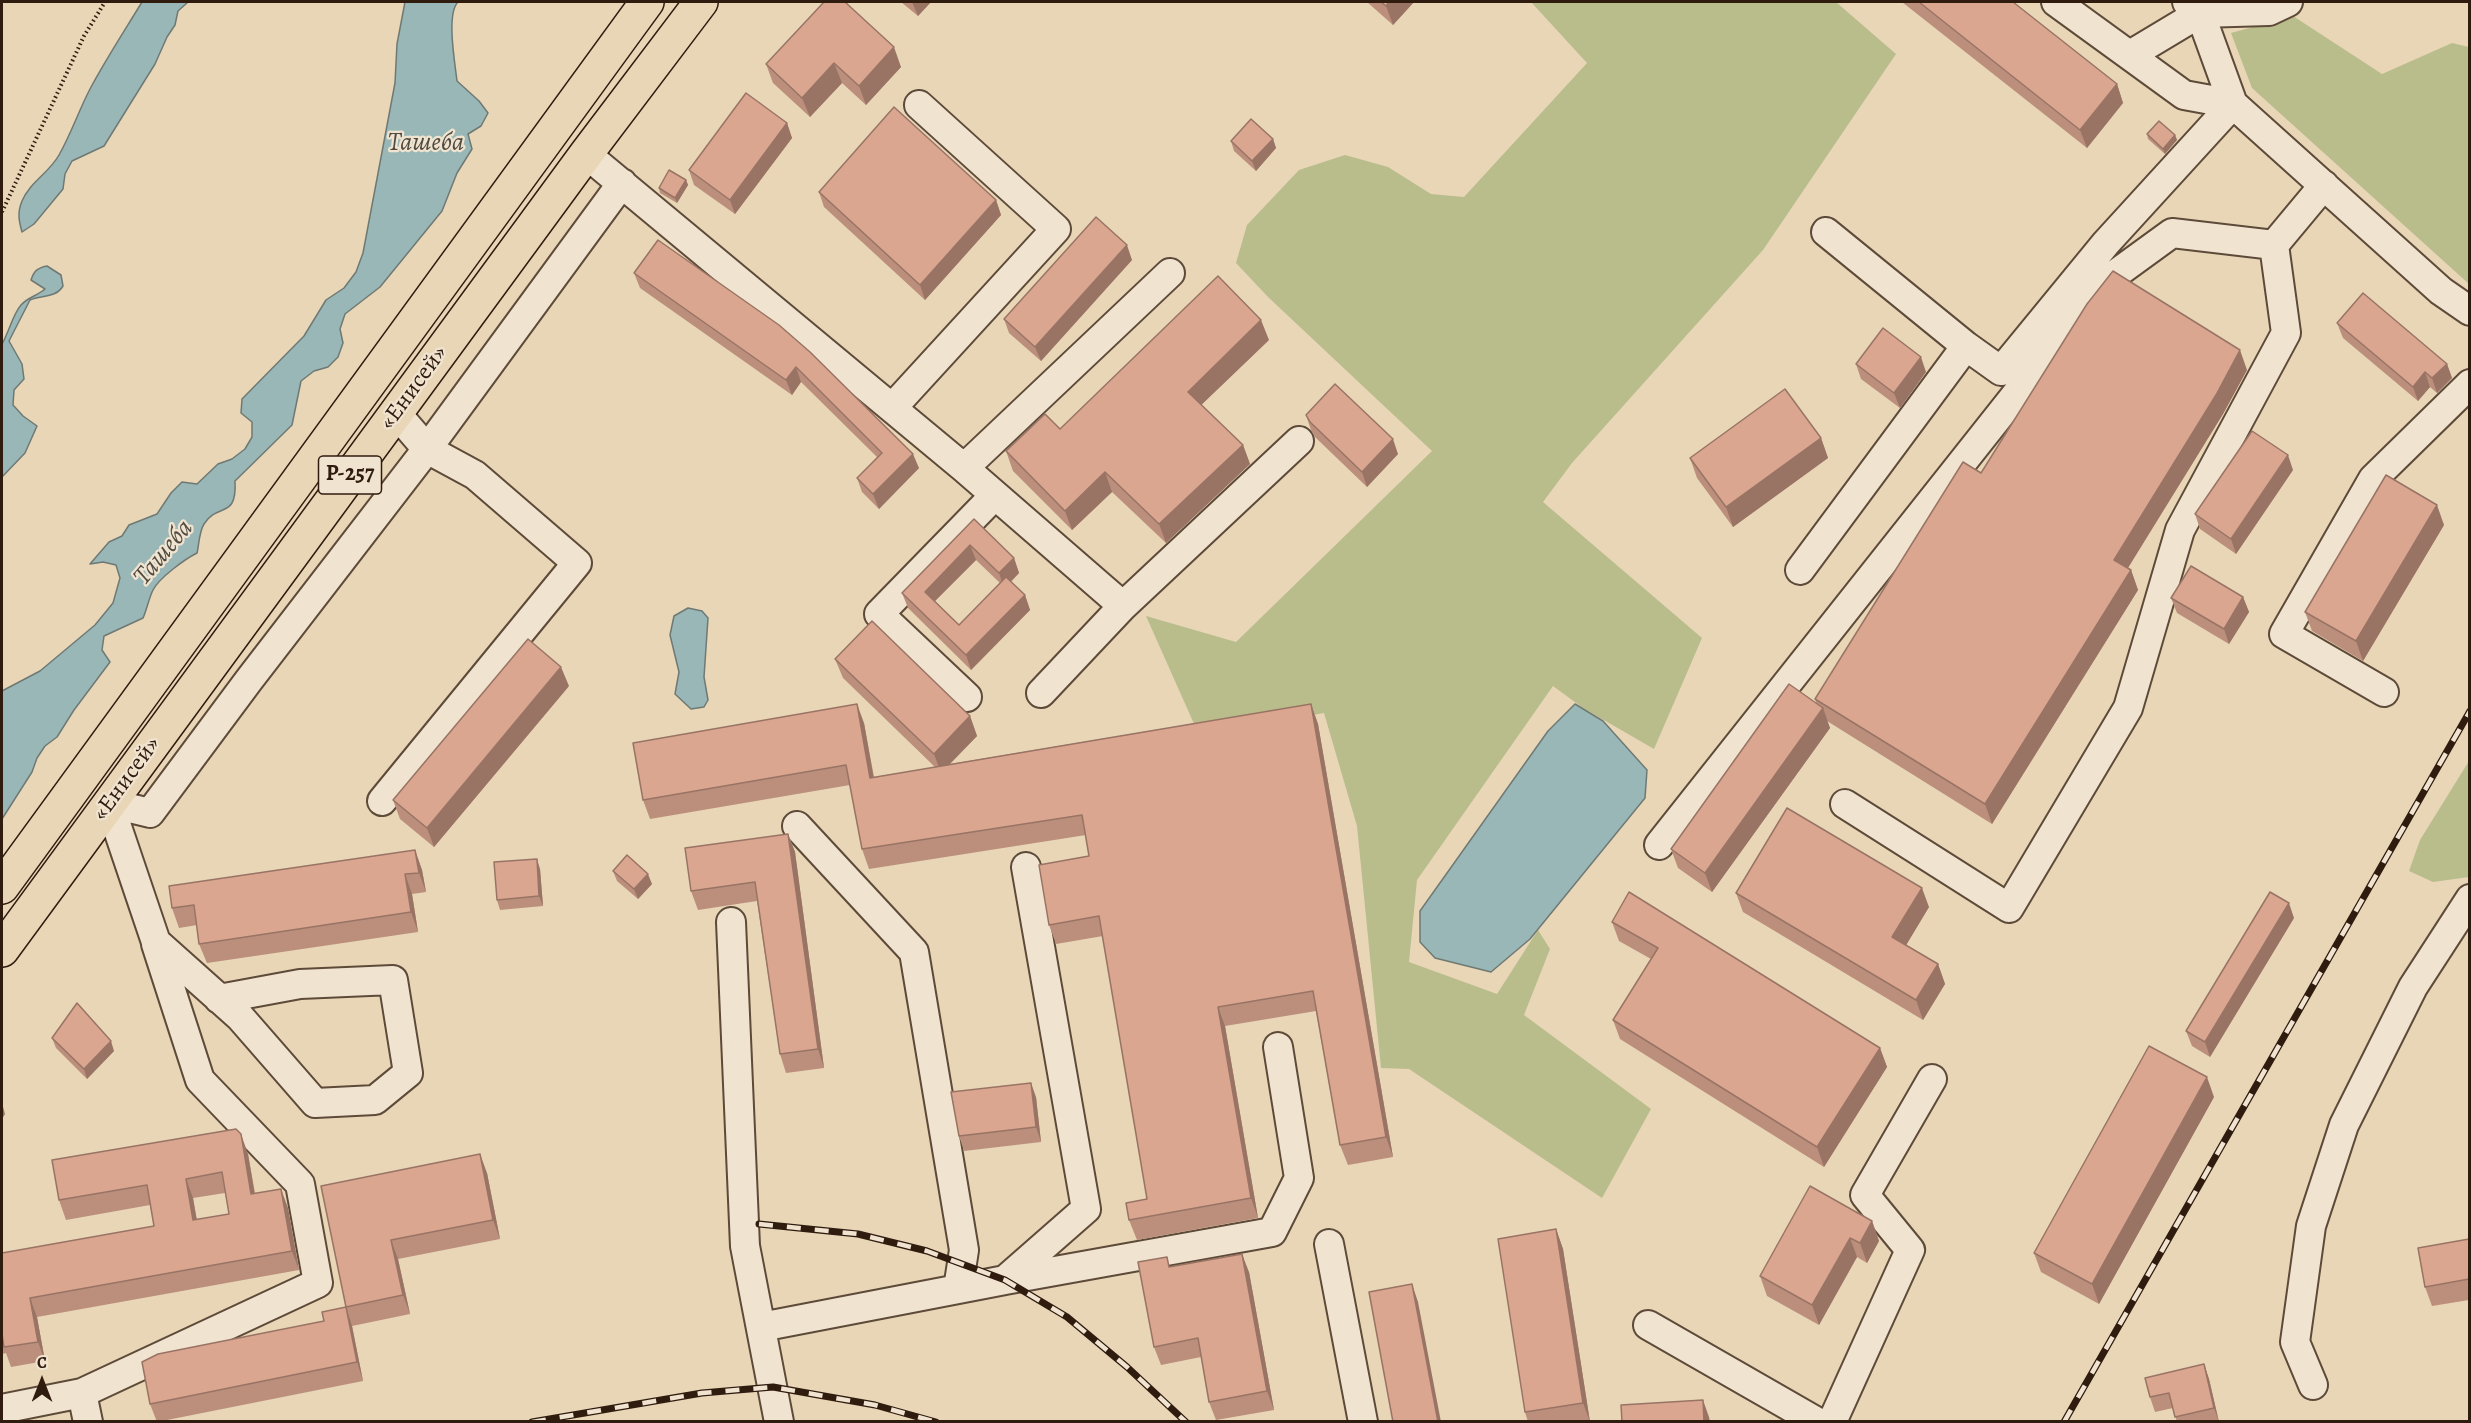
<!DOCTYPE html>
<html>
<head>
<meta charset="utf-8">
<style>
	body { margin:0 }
	#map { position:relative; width:2471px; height:1423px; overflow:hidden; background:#e8d6b7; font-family:Alegreya,serif }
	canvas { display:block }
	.frame { position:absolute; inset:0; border:3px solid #301b0f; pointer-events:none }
	.north { position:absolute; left:12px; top:1351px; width:60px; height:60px; -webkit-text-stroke:4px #f0e4d0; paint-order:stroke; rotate:0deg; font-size:16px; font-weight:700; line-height:24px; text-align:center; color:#301b0f }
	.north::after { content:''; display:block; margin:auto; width:21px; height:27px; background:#301b0f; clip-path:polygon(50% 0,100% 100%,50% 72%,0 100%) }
</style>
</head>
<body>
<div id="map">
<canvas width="2471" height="1423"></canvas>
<div class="frame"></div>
<div class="north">С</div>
</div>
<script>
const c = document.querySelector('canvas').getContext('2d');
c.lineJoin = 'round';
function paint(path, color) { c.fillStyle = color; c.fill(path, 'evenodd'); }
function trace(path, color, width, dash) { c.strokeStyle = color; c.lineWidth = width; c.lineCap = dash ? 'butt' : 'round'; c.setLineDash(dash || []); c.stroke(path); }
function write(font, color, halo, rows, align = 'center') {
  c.font = font + ' Alegreya,serif'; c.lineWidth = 4.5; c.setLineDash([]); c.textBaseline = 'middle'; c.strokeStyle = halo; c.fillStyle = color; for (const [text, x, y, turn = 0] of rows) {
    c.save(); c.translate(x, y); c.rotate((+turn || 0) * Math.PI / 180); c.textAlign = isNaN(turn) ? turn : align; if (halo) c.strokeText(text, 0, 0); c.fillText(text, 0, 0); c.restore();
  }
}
paint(new Path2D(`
	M 1531,2 L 1836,2 L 1896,54 L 1763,250 L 1572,463 L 1543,502 L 1702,638 L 1654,749 L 1583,708 L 1553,686 L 1417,880 L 1409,962 L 1497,994 L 1538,930 L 1550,949 L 1524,1015 L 1651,1109 L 1602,1198 L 1409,1069 L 1381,1068 L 1357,826 L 1324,713 L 1199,735 L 1146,616 L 1236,642 L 1432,451 L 1268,297 L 1236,263 L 1247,225 L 1299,170 L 1345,155 L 1388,167 L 1431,194 L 1464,197 L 1587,63 Z
	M 2293,16 L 2382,74 L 2452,43 L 2469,47 L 2469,284 L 2252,88 L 2231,33 Z
	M 2469,761 L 2469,877 L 2433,882 L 2409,871 L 2420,840 Z`), '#b9bd8c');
const water = new Path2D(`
	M 142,2 L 188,2 L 178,11 L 175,25 L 167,37 L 155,64 L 104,146 L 72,161 L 65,174 L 63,189 L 34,224 L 22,232 C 19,221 17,213 22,201 C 30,182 49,173 59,155 C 71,134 79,110 90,89 C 106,59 125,30 142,2 Z
	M 405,2 L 458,2 C 446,14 455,63 457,81 L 479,101 L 488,113 L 481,126 L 468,134 L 472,149 L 457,173 L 442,211 L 380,287 L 345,314 L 340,329 L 343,343 L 338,357 L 328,367 L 314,371 L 301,381 L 292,425 L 235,481 C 237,520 218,502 204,524 C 199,532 199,545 197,553 C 185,559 159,578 153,590 C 149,598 147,609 143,618 L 104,636 L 102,650 L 110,662 L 74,710 L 57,737 L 45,746 L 37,758 L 32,772 L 2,819 L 2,691 L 40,671 L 95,625 L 113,603 L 120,578 L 116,565 L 103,562 L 90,564 L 109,542 L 122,536 L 129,525 L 157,514 L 171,493 L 182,482 L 197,484 L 218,464 L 232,459 L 245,449 L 252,437 L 252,422 L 241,413 L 242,399 L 304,336 L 326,300 L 344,288 L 356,272 L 363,253 L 395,83 L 397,44 Z
	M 47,266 L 61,275 L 63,286 C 56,298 42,295 30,300 L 9,341 L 22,364 L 24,379 L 14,390 L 13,405 L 23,416 L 37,426 L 25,453 L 2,477 L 2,344 C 9,332 13,314 21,305 C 28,297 37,296 45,289 L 31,280 C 34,271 37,268 47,266 Z
	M 688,608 L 702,611 L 708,618 L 704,677 L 708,700 L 704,707 L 691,709 L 675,694 L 679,672 L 670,635 L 674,616 Z
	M 1575,704 L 1603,721 L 1647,770 L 1645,798 L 1530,939 L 1491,972 L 1435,958 L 1420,942 L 1420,911 L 1548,731 Z`);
paint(water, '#99b7b7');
trace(water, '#6f7974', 1.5);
const minor = new Path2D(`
	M 2056,2 L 2184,95 L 2233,104 L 2441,291 L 2470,311
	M 2130,55 L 2200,13 L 2269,11 L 2288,2
	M 586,154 L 964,468 L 1123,606 L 1041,693
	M 1826,232 L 1966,346
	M 2274,245 L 2324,185
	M 892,408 L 1056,229 L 919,105
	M 964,468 L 1170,273
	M 1800,570 L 1966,346 L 2001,371 L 2106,243 L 2233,104 L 2200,13 L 2187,2
	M 1123,606 L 1299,441
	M 2384,692 L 2284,634 L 2373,479 L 2470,384
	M 967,697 L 879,614 L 995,495
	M 382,801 L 577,563 L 475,475 L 427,449 L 396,413
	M 109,803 L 150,813 L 249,680 L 427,449 L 622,183
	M 109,803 L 156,942 L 240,1017 L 315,1103 L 375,1100 L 408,1073 L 393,980 L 300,984 L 219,999
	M 797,826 L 914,952 L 964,1250 L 958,1289
	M 1659,845 L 2106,281 L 2172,233 L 2274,245 L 2286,333 L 2180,530 L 2128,708 L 2009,908 L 1845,804
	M 731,922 L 745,1246 L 779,1422
	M 1329,1244 L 1363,1422
	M 1005,1280 L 1272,1232 L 1299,1178 L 1278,1047
	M 1648,1325 L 1817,1422
	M 761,1327 L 1005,1280 L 1086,1209 L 1026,867
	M 2313,1385 L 2295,1342 L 2311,1226 L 2344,1125 L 2413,987 L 2470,899
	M 82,1393 L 88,1422
	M 2,1409 L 82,1393 L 318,1283 L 300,1184 L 200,1080 L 156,944
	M 1832,1422 L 1910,1250 L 1865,1195 L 1932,1079`);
const highway = new Path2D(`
	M 2,887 L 647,2
	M 2,950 L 586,154 L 701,2`);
trace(minor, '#5e4a39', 32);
trace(highway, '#301b0f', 36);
trace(new Path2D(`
	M 2,212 L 84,36 L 105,2`), '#301b0f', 4, [1.5, 3]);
trace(minor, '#f0e4d0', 28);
trace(highway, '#e8d6b7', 33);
const rail = new Path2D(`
	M 759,1224 L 858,1234 L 927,1251 L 1005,1280 L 1067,1317 L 1127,1367 L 1186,1422
	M 532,1422 L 702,1393 L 773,1387 L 875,1405 L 936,1422
	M 2064,1422 L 2470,711`);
trace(rail, '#301b0f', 7);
trace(rail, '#f0e4d0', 4.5, [14]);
paint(new Path2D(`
	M 824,2 L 901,67 L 866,105 L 842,83 L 810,117 L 773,83 L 766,64 Z
	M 901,2 L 931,2 L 918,16 Z
	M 1367,2 L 1414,2 L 1393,25 Z
	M 1902,2 L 2013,2 L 2117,84 L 2123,103 L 2087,148 Z
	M 787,123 L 792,138 L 735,214 L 694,185 L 689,170 Z
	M 2147,134 L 2175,135 L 2177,140 L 2165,154 L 2148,139 Z
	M 1273,139 L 1276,148 L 1256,171 L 1234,151 L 1231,141 Z
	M 686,180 L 688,185 L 677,203 L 660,193 L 659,188 Z
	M 819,192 L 996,200 L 1001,215 L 925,300 L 824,207 Z
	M 658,240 L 919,468 L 879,509 L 862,492 L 857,478 L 877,457 L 801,382 L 792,395 L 640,288 L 634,273 Z
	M 1132,260 L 1041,361 L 1009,333 L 1004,319 Z
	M 2337,323 L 2447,364 L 2452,378 L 2437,393 L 2430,387 L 2418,401 L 2343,338 Z
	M 1269,340 L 1201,405 L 1243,445 L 1250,464 L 1166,543 L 1112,492 L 1072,530 L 1013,471 L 1006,451 L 1060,429 Z
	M 1856,364 L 1926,372 L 1900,408 L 1861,379 Z
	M 2247,370 L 2223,414 L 2128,568 L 2131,570 L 2138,590 L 1992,824 L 1827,721 L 1830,728 L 1712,892 L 1678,868 L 1671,849 L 1817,705 L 1815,699 L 1981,473 Z
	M 1306,415 L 1398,454 L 1367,487 L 1315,437 L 1311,430 Z
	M 1821,438 L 1828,458 L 1733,527 L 1697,478 L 1690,458 Z
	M 2293,470 L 2236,554 L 2200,529 L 2195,514 Z
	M 974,519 L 1014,558 L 1019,573 L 1011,582 L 1025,595 L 1030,610 L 971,670 L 908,608 L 902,593 ZM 976,560 L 1000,583 L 959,625 L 935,601 Z
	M 2444,525 L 2363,661 L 2312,631 L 2305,612 Z
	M 2243,597 L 2249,612 L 2229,644 L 2177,613 L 2171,598 Z
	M 835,659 L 970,716 L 977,736 L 950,764 L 1311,704 L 1318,724 L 1393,1157 L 1348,1165 L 1340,1145 L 1316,1011 L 1225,1026 L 1258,1218 L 1137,1240 L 1129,1220 L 1147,1199 L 1103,936 L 1056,944 L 1049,925 L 1089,856 L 1086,835 L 869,869 L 862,849 L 850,785 L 650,819 L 643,800 L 864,723 L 874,777 L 935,767 L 843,678 Z
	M 569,686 L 434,847 L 400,819 L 393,800 Z
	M 788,834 L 795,852 L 824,1068 L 786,1073 L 780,1054 L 757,901 L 698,910 L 691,891 Z
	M 415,850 L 422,870 L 426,892 L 412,894 L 418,932 L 207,963 L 199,944 L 197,925 L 179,928 L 172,908 Z
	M 540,869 L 543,906 L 500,910 L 497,900 Z
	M 613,871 L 652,884 L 638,899 L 617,881 Z
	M 1736,893 L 1929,907 L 1906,945 L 1938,964 L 1945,984 L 1923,1020 L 1743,912 Z
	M 2294,918 L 2210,1057 L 2192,1046 L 2186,1031 Z
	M 1612,922 L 1880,1048 L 1887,1067 L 1824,1167 L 1620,1039 L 1613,1020 L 1651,959 L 1619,941 Z
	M 52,1038 L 114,1051 L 87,1079 L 56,1048 Z
	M 1036,1097 L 1041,1142 L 964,1151 L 959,1136 Z
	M 2214,1097 L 2099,1304 L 2041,1272 L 2034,1253 Z
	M 248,1154 L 255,1193 L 288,1208 L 299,1270 L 37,1317 L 45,1361 L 11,1367 L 6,1353 L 2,1354 L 2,1253 L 154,1226 L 150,1205 L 66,1220 L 59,1200 ZM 225,1193 L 229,1214 L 197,1220 L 193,1198 Z
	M 487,1173 L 500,1239 L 398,1259 L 410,1314 L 352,1326 L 363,1381 L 157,1422 L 150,1404 L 324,1321 L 346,1307 L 321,1186 Z
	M 1872,1221 L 1879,1241 L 1867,1263 L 1857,1257 L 1819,1325 L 1767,1296 L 1760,1276 Z
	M 1556,1229 L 1563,1249 L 1590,1422 L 1528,1422 L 1525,1412 Z
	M 2469,1239 L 2469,1300 L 2432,1306 L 2425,1287 Z
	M 1249,1272 L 1274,1410 L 1216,1420 L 1209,1402 L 1201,1357 L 1161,1365 L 1154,1347 Z
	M 2204,1364 L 2209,1379 L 2219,1422 L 2177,1422 L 2173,1408 L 2155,1412 L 2150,1397 Z`), '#bb8f7c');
paint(new Path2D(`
	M 912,2 L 931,2 L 918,16 Z
	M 1389,2 L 1414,2 L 1393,25 L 1386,6 Z
	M 894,47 L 901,67 L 866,105 L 859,86 Z
	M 834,63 L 842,83 L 810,117 L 802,98 Z
	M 2117,84 L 2123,103 L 2087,148 L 2080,130 Z
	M 787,123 L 792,138 L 735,214 L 730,200 Z
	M 2175,135 L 2177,140 L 2165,154 L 2163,149 Z
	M 1273,139 L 1276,148 L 1256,171 L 1252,161 Z
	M 686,180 L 688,185 L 677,203 L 675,198 Z
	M 996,200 L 1001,215 L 925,300 L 920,285 Z
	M 1127,245 L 1132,260 L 1041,361 L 1035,347 Z
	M 1261,320 L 1269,340 L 1195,411 L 1188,392 Z
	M 2240,350 L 2247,370 L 2223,414 L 2121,579 L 2114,560 Z
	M 1921,357 L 1926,372 L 1900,408 L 1894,393 Z
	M 2447,364 L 2452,378 L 2437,393 L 2432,378 Z
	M 796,367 L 801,382 L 792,395 L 786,380 Z
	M 2425,372 L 2430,387 L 2418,401 L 2413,387 Z
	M 1821,438 L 1828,458 L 1733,527 L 1726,507 Z
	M 1393,439 L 1398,454 L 1367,487 L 1362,472 Z
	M 1243,445 L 1250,464 L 1166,543 L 1159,524 Z
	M 913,454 L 919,468 L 879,509 L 873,494 Z
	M 2288,455 L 2293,470 L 2236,554 L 2231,539 Z
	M 1105,472 L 1112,492 L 1072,530 L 1065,511 Z
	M 2437,505 L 2444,525 L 2363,661 L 2356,641 Z
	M 970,545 L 976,560 L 930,606 L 925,592 Z
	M 1014,558 L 1019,573 L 1004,588 L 999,573 Z
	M 2131,570 L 2138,590 L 1992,824 L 1985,804 Z
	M 1025,595 L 1030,610 L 971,670 L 966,655 Z
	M 2243,597 L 2249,612 L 2229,644 L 2224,629 Z
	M 561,667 L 569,686 L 434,847 L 427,828 Z
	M 857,704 L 864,723 L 877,797 L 870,778 Z
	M 1311,704 L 1318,724 L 1393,1157 L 1386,1137 Z
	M 1823,708 L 1830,728 L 1712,892 L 1705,873 Z
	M 970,716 L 977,736 L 941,773 L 934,754 Z
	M 788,834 L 795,852 L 824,1068 L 818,1049 Z
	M 415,850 L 422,870 L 426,892 L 419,873 Z
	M 537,859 L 540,869 L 543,906 L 539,896 Z
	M 405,874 L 412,894 L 418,932 L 411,912 Z
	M 648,874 L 652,884 L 638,899 L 634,889 Z
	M 1922,888 L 1929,907 L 1899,957 L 1892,937 Z
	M 2289,903 L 2294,918 L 2210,1057 L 2205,1042 Z
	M 1938,964 L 1945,984 L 1923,1020 L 1916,1000 Z
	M 1218,1007 L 1225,1026 L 1258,1218 L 1251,1198 Z
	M 111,1041 L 114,1051 L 87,1079 L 84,1069 Z
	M 1880,1048 L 1887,1067 L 1824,1167 L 1817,1147 Z
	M 2207,1077 L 2214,1097 L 2099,1304 L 2092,1284 Z
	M 1031,1083 L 1036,1097 L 1041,1142 L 1036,1127 Z
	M 2,1103 L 5,1114 L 2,1119 Z
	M 241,1134 L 248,1154 L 258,1214 L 251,1194 Z
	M 480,1154 L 487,1173 L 500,1239 L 493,1220 Z
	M 186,1179 L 193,1198 L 200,1240 L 193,1220 Z
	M 281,1189 L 288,1208 L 299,1270 L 292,1251 Z
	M 1872,1221 L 1879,1241 L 1867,1263 L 1860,1243 Z
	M 1556,1229 L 1563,1249 L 1590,1422 L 1583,1403 Z
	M 1850,1238 L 1857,1257 L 1819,1325 L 1812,1305 Z
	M 391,1240 L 398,1259 L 410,1314 L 403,1295 Z
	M 1242,1254 L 1249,1272 L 1274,1410 L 1267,1391 Z
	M 1412,1284 L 1418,1302 L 1441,1422 L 1438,1422 Z
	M 30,1298 L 37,1317 L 45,1361 L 38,1342 Z
	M 346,1307 L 352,1326 L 363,1381 L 357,1362 Z
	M 2204,1364 L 2209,1379 L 2219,1422 L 2214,1408 Z
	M 1703,1400 L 1709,1417 L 1710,1422 L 1704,1422 Z`), '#997465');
const building = new Path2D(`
	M 824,2 L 845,2 L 894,47 L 859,86 L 834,63 L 802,98 L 766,64 Z
	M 1381,2 L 1389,2 L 1386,6 Z
	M 1919,2 L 2013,2 L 2117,84 L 2080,130 Z
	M 746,93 L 787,123 L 730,200 L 689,170 Z
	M 894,107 L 996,200 L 920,285 L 819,192 Z
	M 1251,119 L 1273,139 L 1252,161 L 1231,141 Z
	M 2159,121 L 2175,135 L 2163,149 L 2147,134 Z
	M 669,170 L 686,180 L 675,198 L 659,188 Z
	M 1096,217 L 1127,245 L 1035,347 L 1004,319 Z
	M 658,240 L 779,325 L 810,352 L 913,454 L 873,494 L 857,478 L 882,453 L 796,367 L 786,380 L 634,273 Z
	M 2113,271 L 2240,350 L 2216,395 L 2114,560 L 2131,570 L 1985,804 L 1815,699 L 1963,462 L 1981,473 L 2087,304 Z
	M 1218,276 L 1261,320 L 1188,392 L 1243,445 L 1159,524 L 1105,472 L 1065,511 L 1006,451 L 1045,414 L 1060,429 Z
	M 2363,293 L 2447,364 L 2432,378 L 2425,372 L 2413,387 L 2337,323 Z
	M 1883,328 L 1921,357 L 1894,393 L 1856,364 Z
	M 1335,384 L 1393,439 L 1362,472 L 1310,422 L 1306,415 Z
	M 1785,389 L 1821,438 L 1726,507 L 1690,458 Z
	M 2252,431 L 2288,455 L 2231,539 L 2195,514 Z
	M 2386,475 L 2437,505 L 2356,641 L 2305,612 Z
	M 974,519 L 1014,558 L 999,573 L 970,545 L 925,592 L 959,625 L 1006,577 L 1025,595 L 966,655 L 902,593 Z
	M 2191,566 L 2243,597 L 2224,629 L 2171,598 Z
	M 872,621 L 970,716 L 934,754 L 835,659 Z
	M 528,639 L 561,667 L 427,828 L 393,800 Z
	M 1789,684 L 1823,708 L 1705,873 L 1671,849 Z
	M 857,704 L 870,778 L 1311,704 L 1386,1137 L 1340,1145 L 1313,991 L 1218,1007 L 1251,1198 L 1129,1220 L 1126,1203 L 1147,1199 L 1099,916 L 1049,925 L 1039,865 L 1089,856 L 1082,815 L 862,849 L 846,765 L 643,800 L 633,743 Z
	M 1787,808 L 1922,888 L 1892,937 L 1938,964 L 1916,1000 L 1736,893 Z
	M 788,834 L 818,1049 L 780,1054 L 755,882 L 691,891 L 685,848 Z
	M 415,850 L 419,873 L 405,874 L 411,912 L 199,944 L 194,905 L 172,908 L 169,886 Z
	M 627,855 L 648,874 L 634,889 L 613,871 Z
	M 537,859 L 539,896 L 497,900 L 494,862 Z
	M 1629,892 L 1880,1048 L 1817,1147 L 1613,1020 L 1658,948 L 1612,922 Z
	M 2270,892 L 2289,903 L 2205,1042 L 2186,1031 Z
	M 77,1003 L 111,1041 L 84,1069 L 52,1038 Z
	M 2149,1046 L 2207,1077 L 2092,1284 L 2034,1253 Z
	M 1031,1083 L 1036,1127 L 959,1136 L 951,1092 Z
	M 236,1129 L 241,1134 L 251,1194 L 281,1189 L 292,1251 L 30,1298 L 38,1342 L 4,1347 L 2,1334 L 2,1253 L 154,1226 L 147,1185 L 59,1200 L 52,1160 ZM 222,1172 L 229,1214 L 193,1220 L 186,1179 Z
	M 480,1154 L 493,1220 L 391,1240 L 403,1295 L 346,1307 L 321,1186 Z
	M 1810,1186 L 1872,1221 L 1860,1243 L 1850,1238 L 1812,1305 L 1760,1276 Z
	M 1556,1229 L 1583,1403 L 1525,1412 L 1498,1239 Z
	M 2469,1239 L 2469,1279 L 2425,1287 L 2418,1248 Z
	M 1242,1254 L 1267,1391 L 1209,1402 L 1198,1338 L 1154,1347 L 1138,1262 L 1167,1257 L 1169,1267 Z
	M 1412,1284 L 1438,1422 L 1393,1422 L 1369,1292 Z
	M 346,1307 L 357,1362 L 150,1404 L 142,1362 L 158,1354 L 324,1321 L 322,1312 Z
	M 2204,1364 L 2214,1408 L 2175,1417 L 2169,1393 L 2150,1397 L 2145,1378 Z
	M 1703,1400 L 1704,1422 L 1622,1422 L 1621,1405 Z`);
paint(building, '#daa690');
trace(building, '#997465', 1.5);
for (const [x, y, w] of [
	[350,475,63]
]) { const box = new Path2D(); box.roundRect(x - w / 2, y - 19, w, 38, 4.5); c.fillStyle = '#f0e4d0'; c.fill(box); trace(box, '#301b0f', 1.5); }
write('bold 22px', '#301b0f', null, [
	["Р-257",350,475]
]);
write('24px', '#301b0f', '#f0e4d0', [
	["«Енисей»",414,388,-54],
	["«Енисей»",127,779,-54]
]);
write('italic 26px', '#504a41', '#f0e4d0', [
	["Ташеба",426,144],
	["Ташеба",164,553,-50]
]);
</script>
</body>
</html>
